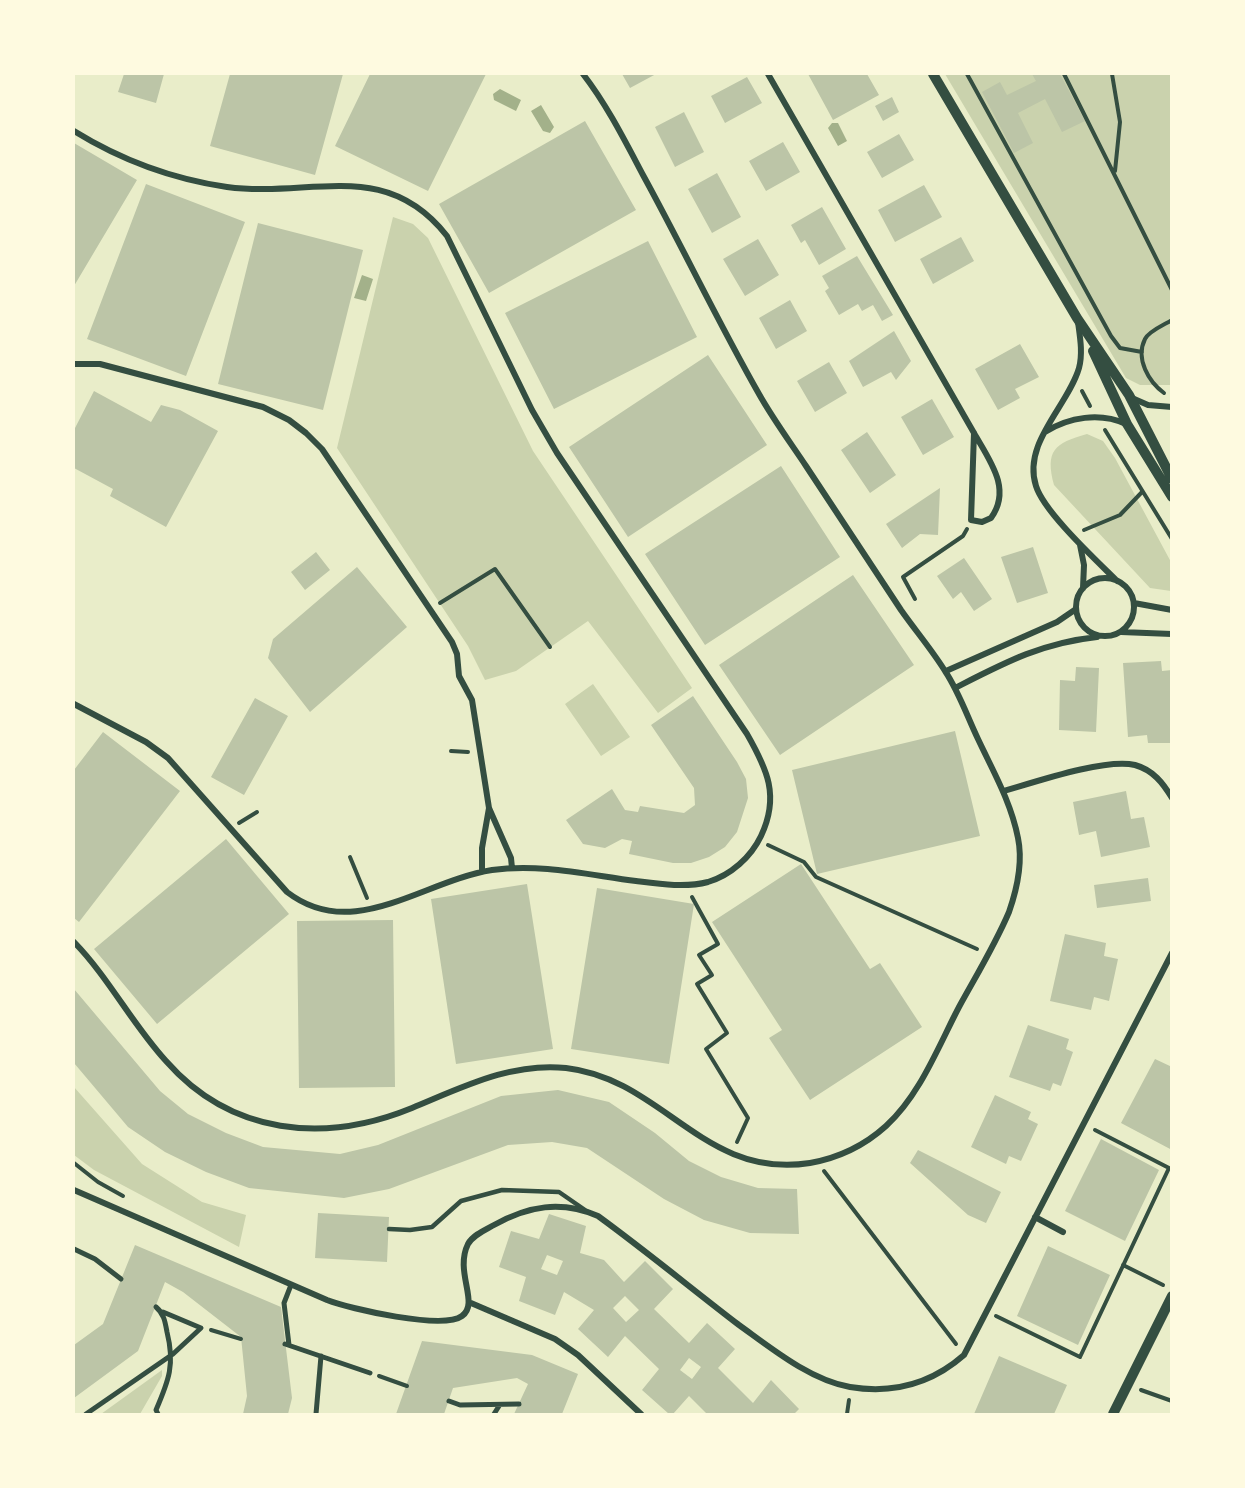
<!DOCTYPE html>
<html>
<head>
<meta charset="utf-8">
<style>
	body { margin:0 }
	#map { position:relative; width:1245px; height:1488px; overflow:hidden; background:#e9edc9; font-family:Karla,sans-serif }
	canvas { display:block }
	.frame { position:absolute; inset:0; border:75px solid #fefae0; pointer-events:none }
</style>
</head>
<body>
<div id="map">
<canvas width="1245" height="1488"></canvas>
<div class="frame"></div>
</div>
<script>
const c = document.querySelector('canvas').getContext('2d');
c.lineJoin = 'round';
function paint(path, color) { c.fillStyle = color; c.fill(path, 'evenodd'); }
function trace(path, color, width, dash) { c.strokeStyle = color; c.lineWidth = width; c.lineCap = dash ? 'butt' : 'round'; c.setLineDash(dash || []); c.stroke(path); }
paint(new Path2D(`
	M 945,74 L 1171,74 L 1171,385 L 1140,385 L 1126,378 Z
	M 393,217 L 413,224 L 428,238 L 533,451 L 692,688 L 658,713 L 588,621 L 516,671 L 485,680 L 468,646 L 337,448 Z
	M 1087,434 L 1103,441 L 1115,458 L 1171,562 L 1171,591 L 1150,588 L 1054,485 C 1045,451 1054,443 1087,434 Z
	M 593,684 L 630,737 L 601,756 L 565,704 Z
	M 74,1087 L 142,1164 L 202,1202 L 246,1215 L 239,1247 L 94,1170 L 74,1155 Z
	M 162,1370 L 162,1376 L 140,1414 L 101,1414 Z`), '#cad2ad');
paint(new Path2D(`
	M 500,89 L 521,100 L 516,111 L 494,100 L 493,94 Z
	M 541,105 L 554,127 L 550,133 L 543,131 L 531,111 Z
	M 832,123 L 838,123 L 847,141 L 838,146 L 828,128 Z
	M 362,275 L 373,279 L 366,301 L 354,298 Z`), '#a3b18a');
paint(new Path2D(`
	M 124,74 L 164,74 L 156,103 L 118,92 Z
	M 230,74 L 343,74 L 315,175 L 210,146 Z
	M 370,74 L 486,74 L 428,191 L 335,146 Z
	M 622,74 L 656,74 L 630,88 Z
	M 808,74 L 867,74 L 879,95 L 833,120 Z
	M 1032,74 L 1060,74 L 1085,121 L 1062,132 L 1045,99 L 1018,113 L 1033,143 L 1014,153 L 982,92 L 1000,82 L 1007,95 L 1036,81 Z
	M 747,77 L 762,103 L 725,123 L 711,96 Z
	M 892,97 L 899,112 L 883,121 L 875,106 Z
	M 684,112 L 704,152 L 675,167 L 655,127 Z
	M 585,121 L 636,210 L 489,293 L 439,204 Z
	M 899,134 L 914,160 L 882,178 L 867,152 Z
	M 783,142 L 800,172 L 766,191 L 749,161 Z
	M 74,143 L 137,180 L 74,286 Z
	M 717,173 L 741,217 L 712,233 L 688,189 Z
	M 146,184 L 245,222 L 186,376 L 87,339 Z
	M 924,185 L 942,217 L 895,242 L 878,210 Z
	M 822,207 L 846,249 L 819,265 L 805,240 L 801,243 L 791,225 Z
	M 258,223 L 363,250 L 323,410 L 218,384 Z
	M 961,237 L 974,261 L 933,284 L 920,259 Z
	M 758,239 L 779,275 L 745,296 L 723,259 Z
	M 648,241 L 697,337 L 554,409 L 505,313 Z
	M 857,256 L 893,315 L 882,321 L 873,305 L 862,311 L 858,304 L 839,315 L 825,291 L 829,288 L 822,276 Z
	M 790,300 L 807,331 L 776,349 L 759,318 Z
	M 894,331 L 911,361 L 896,380 L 891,372 L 863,387 L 849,361 Z
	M 1020,344 L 1039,377 L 1015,389 L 1020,398 L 998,410 L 975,369 Z
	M 708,355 L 767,445 L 628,537 L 569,447 Z
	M 829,362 L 847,393 L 815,412 L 797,381 Z
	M 94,391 L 151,422 L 161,405 L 180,410 L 218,431 L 166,527 L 110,496 L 113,489 L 74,468 L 74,430 Z
	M 932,399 L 954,437 L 923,455 L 901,417 Z
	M 867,432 L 896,475 L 870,493 L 841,450 Z
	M 781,466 L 840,557 L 705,645 L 645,554 Z
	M 940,488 L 938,535 L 920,534 L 902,548 L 886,524 Z
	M 1033,547 L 1048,593 L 1017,603 L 1001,557 Z
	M 316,552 L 330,570 L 305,590 L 291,572 Z
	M 964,558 L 992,599 L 974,611 L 961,592 L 953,599 L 937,576 Z
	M 357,567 L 407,627 L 310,712 L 268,658 L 273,639 Z
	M 853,575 L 914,665 L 780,755 L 719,665 Z
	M 1161,661 L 1162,671 L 1172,670 L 1172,743 L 1148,743 L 1147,735 L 1128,737 L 1123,663 Z
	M 1076,667 L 1099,668 L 1096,732 L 1059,730 L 1060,680 L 1075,681 Z
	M 693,696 L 737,762 L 746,779 L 748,798 L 737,832 L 725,847 L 709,857 L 691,863 L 673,863 L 629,854 L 632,841 L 622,839 L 605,848 L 583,844 L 566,820 L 612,789 L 625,810 L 638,812 L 640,806 L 684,813 L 695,805 L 694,788 L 651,725 Z
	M 255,698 L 288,716 L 244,795 L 211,777 Z
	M 955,731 L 980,836 L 817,874 L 792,770 Z
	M 103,732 L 180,791 L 79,922 L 74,918 L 74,770 Z
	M 1126,791 L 1131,819 L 1144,817 L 1150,847 L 1101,857 L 1096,831 L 1079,835 L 1073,802 Z
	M 226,839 L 289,914 L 157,1024 L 94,949 Z
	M 801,864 L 870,969 L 880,963 L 922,1027 L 810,1100 L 769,1038 L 782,1030 L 712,922 Z
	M 1148,878 L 1151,901 L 1097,908 L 1094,885 Z
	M 527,884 L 553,1049 L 456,1064 L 431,899 Z
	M 597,888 L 694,904 L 669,1064 L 571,1049 Z
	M 393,920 L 395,1087 L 299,1088 L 297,921 Z
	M 1065,934 L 1106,943 L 1104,956 L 1118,959 L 1109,1001 L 1094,997 L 1091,1010 L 1050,1001 Z
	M 74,989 L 160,1091 L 188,1114 L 226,1133 L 263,1147 L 340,1154 L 378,1145 L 501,1096 L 558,1090 L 609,1102 L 655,1133 L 689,1161 L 721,1177 L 758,1188 L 797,1189 L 799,1234 L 750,1233 L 704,1220 L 664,1199 L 587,1148 L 552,1142 L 508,1145 L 389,1189 L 344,1198 L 249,1188 L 206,1172 L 165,1152 L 128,1127 L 74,1063 Z
	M 1028,1025 L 1069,1039 L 1066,1049 L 1073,1052 L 1061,1086 L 1053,1083 L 1050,1091 L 1009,1077 Z
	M 1155,1059 L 1172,1067 L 1172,1150 L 1121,1123 Z
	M 995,1095 L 1031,1112 L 1028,1119 L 1038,1124 L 1021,1161 L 1009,1156 L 1006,1164 L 971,1147 Z
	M 1101,1139 L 1159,1170 L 1125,1241 L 1065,1211 Z
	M 918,1150 L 1001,1192 L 986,1223 L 968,1215 L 910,1163 Z
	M 318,1213 L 389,1217 L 387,1262 L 315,1258 Z
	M 549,1214 L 586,1226 L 580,1253 L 604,1260 L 624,1282 L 645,1261 L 673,1289 L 654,1309 L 689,1343 L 707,1323 L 735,1349 L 718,1368 L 753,1403 L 771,1380 L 799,1409 L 794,1414 L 707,1414 L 689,1396 L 673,1414 L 669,1414 L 642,1390 L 659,1369 L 625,1336 L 608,1357 L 578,1329 L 594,1310 L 564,1292 L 555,1315 L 519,1301 L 526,1277 L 499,1267 L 511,1231 L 539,1239 ZM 547,1255 L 563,1261 L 557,1275 L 541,1269 ZM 625,1296 L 639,1310 L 626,1322 L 613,1308 ZM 689,1358 L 701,1367 L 692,1379 L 680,1370 Z
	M 135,1245 L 281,1307 L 292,1398 L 288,1414 L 243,1414 L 247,1396 L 241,1337 L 183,1292 L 165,1282 L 138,1351 L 74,1398 L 74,1345 L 103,1324 Z
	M 1048,1246 L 1110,1275 L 1078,1345 L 1017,1316 Z
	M 422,1341 L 532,1355 L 578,1374 L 562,1414 L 514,1414 L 528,1384 L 517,1378 L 453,1388 L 444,1414 L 396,1414 Z
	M 999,1356 L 1067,1385 L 1054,1414 L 974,1414 Z`), '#bcc5a7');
trace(new Path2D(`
	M 967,74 L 1111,336 L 1120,348 L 1142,352
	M 1064,74 L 1172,290
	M 1112,74 L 1120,122 L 1115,171
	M 1082,391 L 1090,406
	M 1164,393 C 1149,382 1135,359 1145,339 C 1149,331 1164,325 1172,320
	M 1105,430 L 1172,539
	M 1084,530 L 1120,515 L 1142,492
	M 915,599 L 903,577 L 963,536 L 967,529
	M 440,603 L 495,569 L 550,647
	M 451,751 L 468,752
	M 239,823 L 257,812
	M 768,845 L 804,862 L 816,877 L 977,949
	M 350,857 L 367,898
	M 692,897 L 718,944 L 699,955 L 712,975 L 697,984 L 727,1033 L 706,1049 L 748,1118 L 737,1142
	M 74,1163 L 98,1182 L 123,1196
	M 824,1171 L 956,1344
	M 1123,1265 L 1163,1285
	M 996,1316 L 1080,1357 L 1169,1168 L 1095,1130
	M 211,1330 L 241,1339
	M 379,1376 L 407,1386
	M 1141,1390 L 1172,1401
	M 847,1414 L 849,1400`), '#344e41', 4);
trace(new Path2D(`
	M 389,1229 L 410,1230 L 432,1227 L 461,1201 L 502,1190 L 559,1192 L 585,1210`), '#344e41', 4.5);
trace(new Path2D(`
	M 74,1249 L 95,1259 L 121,1279
	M 156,1307 C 164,1314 165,1321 167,1332 C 175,1364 169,1380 156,1410 L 158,1414
	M 285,1344 L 370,1373
	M 289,1345 L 284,1303 L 291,1285
	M 449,1401 L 460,1405 L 519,1404
	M 86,1414 L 173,1354 L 201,1328 L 163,1312
	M 316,1414 L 321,1356
	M 494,1414 L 499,1406`), '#344e41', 5);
trace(new Path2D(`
	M 768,74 L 974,433 C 990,461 1012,489 991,518 L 982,522 L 971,520 L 974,433
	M 74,131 C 121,160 172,179 227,187 C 311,198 385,157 447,236 L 532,410 L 557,453 L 747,734 C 767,769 780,796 761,836 C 751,857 731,875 708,882 C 685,888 659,884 636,881 C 589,875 540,863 492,870 C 422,881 353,943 287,892 L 168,758 L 146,742 L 74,704
	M 1078,322 C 1080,337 1083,353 1079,368 C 1068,406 1022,443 1036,486 C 1044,512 1096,560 1117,581
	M 74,364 L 100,364 L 263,407 L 289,420 L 306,433 L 322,449 L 452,642 L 457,654 L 459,676 L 472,700 L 489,808 L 511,858 L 512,868
	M 1132,398 L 1148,405 L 1172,407
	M 1045,432 C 1069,417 1100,412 1126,424
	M 1080,545 L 1084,565 L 1083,588
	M1076 607a29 29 0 1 1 58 0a29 29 0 1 1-58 0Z
	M 1134,603 L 1172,610
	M 1121,632 L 1172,634
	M 946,671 L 1057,622 L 1076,609
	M 955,688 C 1004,663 1041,643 1097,637
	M 1004,791 C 1035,782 1105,758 1135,765 C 1153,770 1163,783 1172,798
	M 482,872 L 482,848 L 489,808
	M 74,942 C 109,978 132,1024 166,1061 C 231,1135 324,1144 412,1108 C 461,1088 511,1062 566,1068 C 663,1079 704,1180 810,1163 C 838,1158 865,1145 886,1126 C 920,1095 938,1047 959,1007 C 976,976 995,945 1009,912 C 1017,889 1023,862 1018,838 C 1011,802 993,771 978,739 C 967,716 959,692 945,671 C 932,650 915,630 901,610 C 869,562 838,514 806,466 C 790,442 773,419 759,394 C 718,322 683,248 643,175 C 625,141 607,105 583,74
	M 74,1190 L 327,1300 C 350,1309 443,1330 462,1316 C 480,1303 454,1272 468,1244 C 473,1235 485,1230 494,1225 C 528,1206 561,1200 598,1216 C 646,1251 692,1289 739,1325 C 771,1348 810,1380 850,1387 C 893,1394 931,1384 964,1355 L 1172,953
	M 1035,1217 L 1063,1232
	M 471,1303 L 555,1339 L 578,1355 L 641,1414`), '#344e41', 6);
trace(new Path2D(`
	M 933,74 L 1077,318 L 1129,395 L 1172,479
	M 1093,351 L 1127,424 L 1172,497
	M 1113,1414 L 1172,1296`), '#344e41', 10);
</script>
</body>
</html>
